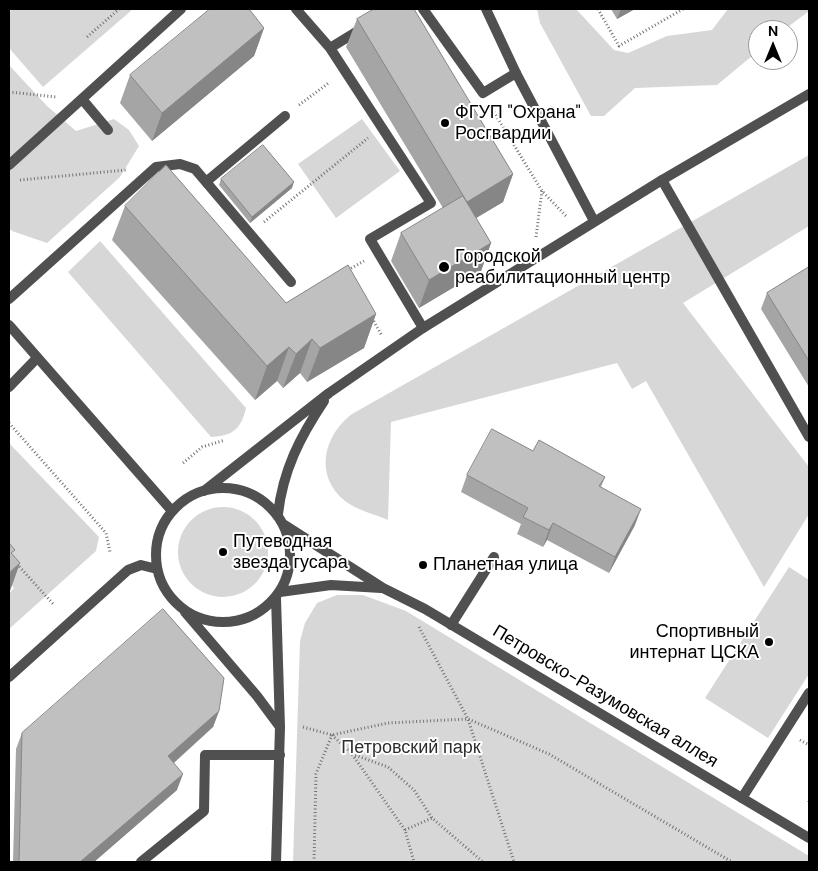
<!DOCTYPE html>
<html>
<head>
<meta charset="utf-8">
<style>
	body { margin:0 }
	#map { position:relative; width:818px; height:871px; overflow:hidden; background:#fff; font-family:"DM Sans",sans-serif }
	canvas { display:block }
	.frame { position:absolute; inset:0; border:10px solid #000; pointer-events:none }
	.north { position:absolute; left:748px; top:20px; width:50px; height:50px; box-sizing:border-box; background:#fff; border:1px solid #999; border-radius:50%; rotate:0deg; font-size:14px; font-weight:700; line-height:20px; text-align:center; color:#000 }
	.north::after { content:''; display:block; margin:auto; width:18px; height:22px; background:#000; clip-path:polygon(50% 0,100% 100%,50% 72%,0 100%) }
</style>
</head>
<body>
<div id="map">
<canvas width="818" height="871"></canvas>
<div class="frame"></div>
<div class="north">N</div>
</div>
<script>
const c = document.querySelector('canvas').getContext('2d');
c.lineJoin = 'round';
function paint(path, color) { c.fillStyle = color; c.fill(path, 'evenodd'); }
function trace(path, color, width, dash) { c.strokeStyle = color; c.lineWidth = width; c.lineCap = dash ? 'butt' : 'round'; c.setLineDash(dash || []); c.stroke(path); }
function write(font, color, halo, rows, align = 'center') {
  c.font = font + ' "DM Sans",sans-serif'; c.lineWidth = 4; c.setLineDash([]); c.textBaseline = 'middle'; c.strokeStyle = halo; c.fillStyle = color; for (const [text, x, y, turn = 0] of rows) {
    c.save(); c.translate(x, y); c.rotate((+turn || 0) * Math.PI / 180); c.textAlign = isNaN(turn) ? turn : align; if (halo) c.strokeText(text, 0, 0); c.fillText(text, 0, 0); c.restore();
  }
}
paint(new Path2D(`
	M 13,9 L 133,9 L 43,87 L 9,48 L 9,12 Z
	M 537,9 L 576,9 L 614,50 L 628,53 L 667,36 L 712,30 L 728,9 L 809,9 L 809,11 L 784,30 L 758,30 L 758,51 L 717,85 L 635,88 L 604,116 L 591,116 L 540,23 Z
	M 9,65 L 47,106 L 76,131 L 114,119 L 129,130 L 139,146 L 120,177 L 47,243 L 12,231 L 9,228 Z
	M 362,119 L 400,171 L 336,218 L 298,164 Z
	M 809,155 L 809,226 L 683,303 L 809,467 L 809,514 L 764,587 L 646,381 L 632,389 L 617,363 L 391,422 L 388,520 C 374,514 357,510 345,501 C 314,476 323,436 352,414 Z
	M 100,241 L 246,408 C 241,429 233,436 211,437 L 68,272 Z
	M 9,443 L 99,537 L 96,551 L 9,629 L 9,594 L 14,588 L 9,581 Z
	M178 552a45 45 0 1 1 90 0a45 45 0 1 1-90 0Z
	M 789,567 L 809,580 L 809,674 L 768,738 L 705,698 Z
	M 337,595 L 363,595 L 406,611 L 809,856 L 809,862 L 293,862 L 300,641 L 305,623 L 317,603 Z`), '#d7d7d7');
trace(new Path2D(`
	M 598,9 L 619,46 L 683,9
	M 87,37 L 119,9
	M 9,92 L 56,97
	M 299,105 L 330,82
	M 492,109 L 542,191 L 566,216
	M 20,180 L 126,170
	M 264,222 L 368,138
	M 536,237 L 542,191
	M 348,270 L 364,261
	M 372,318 L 382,336
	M 9,423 L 106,533 L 110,552
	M 183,463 L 202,447 L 225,440
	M 17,564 L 54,605
	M 419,627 L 468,719 L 514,862
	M 303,727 L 332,735 L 388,723 L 468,719 L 549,754 L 732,862
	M 332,735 L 352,754 L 405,830 L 414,862
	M 800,740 L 809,745
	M 352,754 L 388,767 L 414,790 L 432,818 L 483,862
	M 809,802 L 809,801
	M 405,830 L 432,818
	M 314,862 L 316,774 L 332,735`), '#727272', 3, [1, 2.5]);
trace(new Path2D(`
	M 296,9 L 330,48 L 431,203 L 370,239 L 423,328
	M 423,9 L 483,93 L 516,73
	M 330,48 L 361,29
	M 82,99 L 108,130
	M 9,165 L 181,9
	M 662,180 L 809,437
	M 207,181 L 285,116
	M 9,299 L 156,167 L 180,164 L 195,169 L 291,282
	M 9,387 L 37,358
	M 451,625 L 494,557
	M 742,798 L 809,693
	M 141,862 L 204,811 L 205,755 L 280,755`), '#505050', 10);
trace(new Path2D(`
	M 486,9 L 516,73 L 594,221`), '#505050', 10);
trace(new Path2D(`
	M 9,325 L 172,511
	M156 555a67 67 0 1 1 134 0a67 67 0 1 1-134 0Z
	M 204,491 L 329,393 L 423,328 L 662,180 L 809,94
	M 278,514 C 283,470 300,437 324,401
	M 283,524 L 383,588 L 425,609 L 809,838
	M 280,592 L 331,585 L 381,588
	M 276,598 L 280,727 L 276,862
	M 185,612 L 257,696 L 280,727
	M 9,677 L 128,570 L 141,565 L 157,569`), '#505050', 10);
paint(new Path2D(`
	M 611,9 L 635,9 L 617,19 Z
	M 357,19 L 513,174 L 503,202 L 476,218 L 491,243 L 481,271 L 419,308 L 391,261 L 401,233 L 443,208 L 346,47 Z
	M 264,28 L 254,56 L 152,141 L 120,103 L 130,75 Z
	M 221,179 L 292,188 L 250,223 L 219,185 Z
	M 125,206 L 286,303 L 376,314 L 364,348 L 307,382 L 300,373 L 283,388 L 277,381 L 255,400 L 112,240 Z
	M 809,267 L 809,387 L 761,309 L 767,293 Z
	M 533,451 L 605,477 L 601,487 L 635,525 L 609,573 L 547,540 L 543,547 L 517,534 L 521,524 L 461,492 L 467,475 Z
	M 219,711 L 213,727 L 174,763 L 177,790 L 94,862 L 13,862 L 16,749 L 22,733 Z`), '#a5a5a5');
paint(new Path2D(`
	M 621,9 L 635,9 L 617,19 Z
	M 264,28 L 254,56 L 152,141 L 162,113 Z
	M 513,174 L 503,202 L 456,230 L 467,202 Z
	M 294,182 L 292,188 L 250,223 L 252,217 Z
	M 491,243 L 481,271 L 419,308 L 429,280 Z
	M 376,314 L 364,348 L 307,382 L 320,348 Z
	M 312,339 L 300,373 L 283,388 L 296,354 Z
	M 289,347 L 277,381 L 255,400 L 267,366 Z
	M 641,509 L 635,525 L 609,573 L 615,557 Z
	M 553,523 L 547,540 L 543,547 L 549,530 Z
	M 20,563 L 10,591 L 9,592 L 9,573 Z
	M 219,711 L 213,727 L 162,773 L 168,756 Z
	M 183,774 L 177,790 L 94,862 L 80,862 Z`), '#868686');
const building = new Path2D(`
	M 210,9 L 249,9 L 264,28 L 162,113 L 130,75 Z
	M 374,9 L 414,9 L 513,174 L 467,202 L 357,19 Z
	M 263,145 L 294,182 L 252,217 L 221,179 Z
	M 166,165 L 286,303 L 348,265 L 376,314 L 320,348 L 312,339 L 296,354 L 289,347 L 267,366 L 125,206 Z
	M 463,196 L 491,243 L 429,280 L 401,233 Z
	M 809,267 L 809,361 L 767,293 Z
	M 492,429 L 533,451 L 539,440 L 605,477 L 599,486 L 641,509 L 615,557 L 553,523 L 549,530 L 523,517 L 528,508 L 467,475 Z
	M 9,543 L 15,550 L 11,553 L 20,563 L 9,573 Z
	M 163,609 L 224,678 L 219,711 L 168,756 L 183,774 L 80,862 L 19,862 L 22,733 Z`);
paint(building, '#c0c0c0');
trace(building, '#868686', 1);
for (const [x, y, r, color] of [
	[445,123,5,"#000"],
	[444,267,6,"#000"],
	[223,552,5,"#000"],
	[423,565,5,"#000"],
	[769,642,5,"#000"]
]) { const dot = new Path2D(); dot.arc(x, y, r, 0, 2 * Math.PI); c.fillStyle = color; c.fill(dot); trace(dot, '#fff', 2); }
write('18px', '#000', '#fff', [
	["ФГУП \"Охрана\"",455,113],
	["Росгвардии",455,134],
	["Городской",455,257],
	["реабилитационный центр",455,278],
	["Путеводная",233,542],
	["звезда гусара",233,563],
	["Планетная улица",433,565],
	["Спортивный",759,632,"right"],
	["интернат ЦСКА",759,653,"right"]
], 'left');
write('18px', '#000', '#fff', [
	["Петровско-Разумовская аллея",605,697,31]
]);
write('18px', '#2e2e2e', '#fff', [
	["Петровский парк",411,748]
]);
</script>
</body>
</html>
